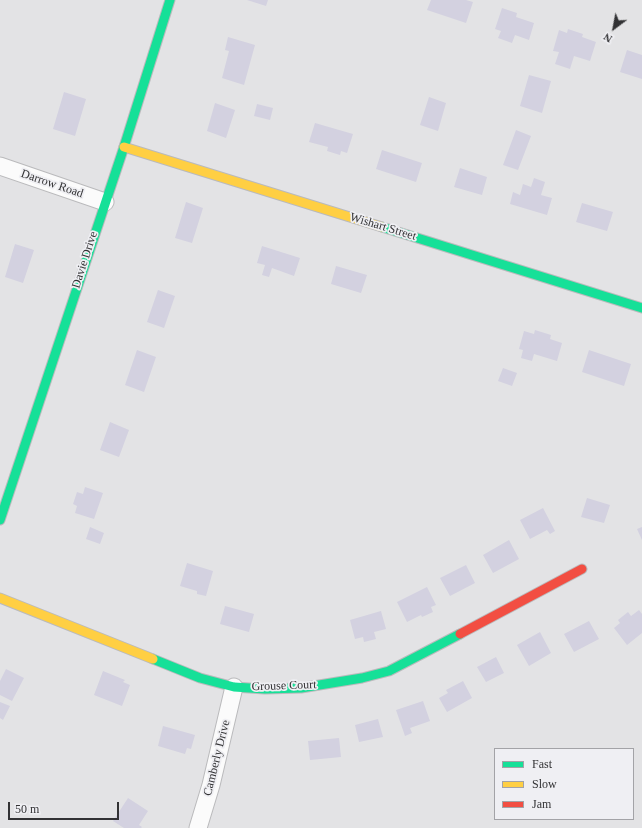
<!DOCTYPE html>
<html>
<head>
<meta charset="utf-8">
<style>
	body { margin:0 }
	#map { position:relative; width:642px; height:828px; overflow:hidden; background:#e3e3e5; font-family:Georgia,serif }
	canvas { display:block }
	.legend { position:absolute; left:494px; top:748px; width:140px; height:72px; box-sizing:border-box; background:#efeff3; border:1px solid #a3a3a7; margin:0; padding:5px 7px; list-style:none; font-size:12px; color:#323234 }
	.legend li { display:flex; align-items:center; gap:8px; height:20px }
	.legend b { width:20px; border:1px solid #a3a3a7 }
	.north { position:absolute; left:594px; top:8px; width:40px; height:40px; -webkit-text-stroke:3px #efeff3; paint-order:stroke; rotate:212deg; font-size:11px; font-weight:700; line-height:16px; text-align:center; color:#323234 }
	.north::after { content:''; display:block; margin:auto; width:14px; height:18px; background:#323234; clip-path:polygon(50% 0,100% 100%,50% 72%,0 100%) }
	.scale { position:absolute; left:8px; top:802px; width:111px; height:18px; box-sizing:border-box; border:2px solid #323234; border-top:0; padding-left:5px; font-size:12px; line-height:14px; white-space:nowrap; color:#323234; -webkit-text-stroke:3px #efeff3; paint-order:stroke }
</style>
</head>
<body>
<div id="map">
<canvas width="642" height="828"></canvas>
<ul class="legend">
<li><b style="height:5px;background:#16e098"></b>Fast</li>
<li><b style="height:5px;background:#ffcf43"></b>Slow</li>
<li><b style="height:5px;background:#f24e42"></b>Jam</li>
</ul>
<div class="north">N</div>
<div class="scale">50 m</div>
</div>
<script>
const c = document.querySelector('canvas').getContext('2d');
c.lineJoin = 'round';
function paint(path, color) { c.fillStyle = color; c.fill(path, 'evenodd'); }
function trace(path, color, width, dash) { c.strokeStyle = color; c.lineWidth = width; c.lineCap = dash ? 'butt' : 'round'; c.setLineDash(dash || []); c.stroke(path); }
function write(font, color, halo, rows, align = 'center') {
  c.font = font + ' Georgia,serif'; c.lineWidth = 3.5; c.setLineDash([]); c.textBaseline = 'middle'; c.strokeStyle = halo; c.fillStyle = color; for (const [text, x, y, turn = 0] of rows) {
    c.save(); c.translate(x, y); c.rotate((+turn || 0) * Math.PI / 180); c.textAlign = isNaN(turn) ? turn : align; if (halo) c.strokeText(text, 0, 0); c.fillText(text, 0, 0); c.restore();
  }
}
paint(new Path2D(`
	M 247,0 L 268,0 L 266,6 Z
	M 431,0 L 466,0 L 473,2 L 466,23 L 427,10 Z
	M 502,8 L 517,13 L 516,17 L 534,23 L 529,40 L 515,35 L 512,43 L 498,38 L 501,31 L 495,29 Z
	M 568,29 L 583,34 L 582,37 L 596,42 L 590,61 L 574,56 L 570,69 L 555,64 L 559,52 L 553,51 L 559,30 L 567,33 Z
	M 228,37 L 255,45 L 244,85 L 222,78 L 229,51 L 225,50 Z
	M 627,50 L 642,55 L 642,79 L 620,72 Z
	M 529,75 L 551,81 L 542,113 L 520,106 Z
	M 64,92 L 86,99 L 75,136 L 53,129 Z
	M 429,97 L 446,103 L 438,131 L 420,125 Z
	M 215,103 L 235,110 L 226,138 L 207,131 Z
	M 257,104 L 273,108 L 270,120 L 254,116 Z
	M 315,123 L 353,134 L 347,153 L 341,151 L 340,155 L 327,151 L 328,147 L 309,142 Z
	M 516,130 L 531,136 L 518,170 L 503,165 Z
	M 382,150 L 422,163 L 416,182 L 376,169 Z
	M 460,168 L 487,177 L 482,195 L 454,187 Z
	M 534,178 L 545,182 L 541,195 L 552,198 L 547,215 L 510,204 L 513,192 L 520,195 L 523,184 L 531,187 Z
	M 186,202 L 203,208 L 192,243 L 175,238 Z
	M 582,203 L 613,212 L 607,231 L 576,222 Z
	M 15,244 L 34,250 L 23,283 L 5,277 Z
	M 262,246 L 300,258 L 294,276 L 272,268 L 269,277 L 262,275 L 265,265 L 257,263 Z
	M 336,266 L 367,275 L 361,293 L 331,284 Z
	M 158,290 L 175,296 L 164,328 L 147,322 Z
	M 535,330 L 551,335 L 550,339 L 562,343 L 557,361 L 534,354 L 532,361 L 521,358 L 523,350 L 519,349 L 524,331 L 534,334 Z
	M 137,350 L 156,357 L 144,392 L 125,385 Z
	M 589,350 L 631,364 L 624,386 L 582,372 Z
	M 503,368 L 517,373 L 512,386 L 498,381 Z
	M 110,422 L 129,430 L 119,457 L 100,450 Z
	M 85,487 L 103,493 L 94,519 L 75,513 L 77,506 L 73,504 L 77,492 L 83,494 Z
	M 587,498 L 610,505 L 604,523 L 581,517 Z
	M 543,508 L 555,531 L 550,534 L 547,530 L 530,539 L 520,520 Z
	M 90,527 L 104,533 L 100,544 L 86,539 Z
	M 642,527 L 642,540 L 637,529 Z
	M 509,540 L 519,559 L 493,573 L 483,555 Z
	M 187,563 L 213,571 L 206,596 L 197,594 L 197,591 L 180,586 Z
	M 466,565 L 475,583 L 450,596 L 440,578 Z
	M 427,587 L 436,605 L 431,607 L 433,612 L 422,617 L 421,615 L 407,622 L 397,602 Z
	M 225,606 L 254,614 L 249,632 L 220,624 Z
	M 639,610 L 642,614 L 642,633 L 627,645 L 614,628 L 620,623 L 618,620 L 628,612 L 631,616 Z
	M 381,611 L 386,629 L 374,632 L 376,639 L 364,642 L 363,637 L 355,639 L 350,620 Z
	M 589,621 L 599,639 L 574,652 L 564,634 Z
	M 540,632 L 551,653 L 529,666 L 517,645 Z
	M 496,657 L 504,673 L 486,682 L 477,667 Z
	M 6,669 L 24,678 L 12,701 L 0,695 L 0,681 Z
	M 103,671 L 125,680 L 123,682 L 130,685 L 122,706 L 94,695 Z
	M 463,681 L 472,698 L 447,712 L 439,698 L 448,693 L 446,690 Z
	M 423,701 L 430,721 L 410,728 L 412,733 L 405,736 L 396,710 Z
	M 0,702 L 10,706 L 3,720 L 0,718 Z
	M 378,719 L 383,737 L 359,742 L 355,725 Z
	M 163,726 L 195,735 L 191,749 L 187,748 L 185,754 L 158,746 Z
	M 339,738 L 341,757 L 310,760 L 308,741 Z
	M 128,798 L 148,811 L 139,825 L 142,827 L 141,828 L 124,828 L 113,821 Z`), '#d3d1e0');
const street = new Path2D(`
	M 0,166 L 105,202
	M 198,828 L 211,785 L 234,687`);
const fast = new Path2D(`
	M 382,227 L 642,308
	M 0,520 L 124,147 L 170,0
	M 153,659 L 200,678 L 234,687 L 265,689 L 301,688 L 362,678 L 389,671 L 460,634`);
const slow = new Path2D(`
	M 124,147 L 382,227
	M 0,598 L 153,659`);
const jam = new Path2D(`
	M 460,634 L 582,569`);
trace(street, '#bababc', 19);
trace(fast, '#bababc', 11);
trace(slow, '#bababc', 11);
trace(jam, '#bababc', 11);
trace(street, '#fbfbfb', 17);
trace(fast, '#16e098', 9);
trace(slow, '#ffcf43', 9);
trace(jam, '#f24e42', 9);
write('12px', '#323234', '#efeff3', [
	["Darrow Road",52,184,19],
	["Wishart Street",383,227,17],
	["Davie Drive",85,260,-72],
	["Grouse Court",284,686,-2],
	["Camberly Drive",217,758,-76]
]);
</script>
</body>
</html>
